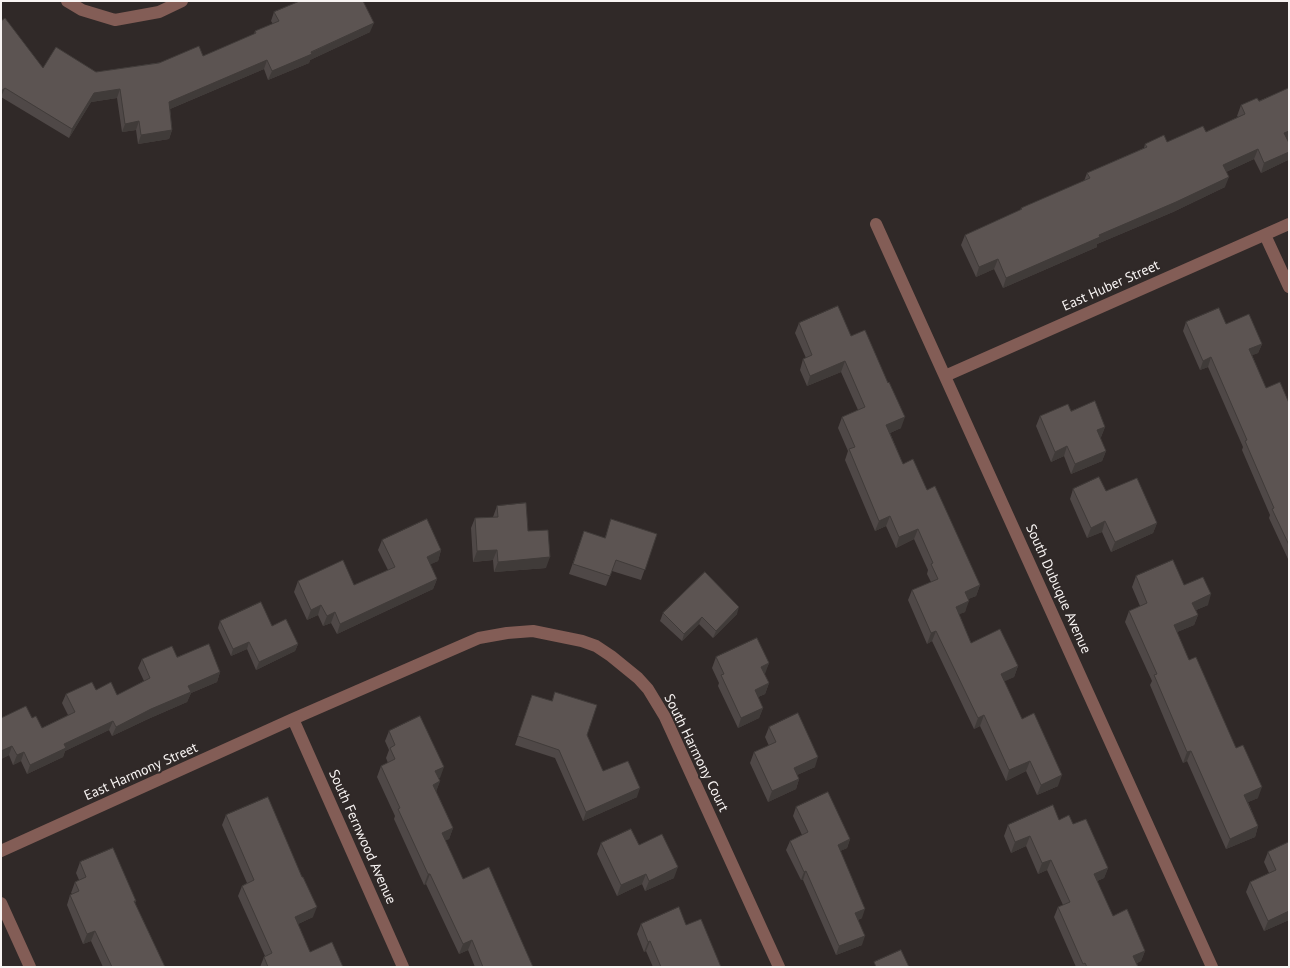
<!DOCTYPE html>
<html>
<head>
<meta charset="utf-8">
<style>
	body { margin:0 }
	#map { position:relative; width:1290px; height:968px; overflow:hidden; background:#302928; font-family:"PT Sans",sans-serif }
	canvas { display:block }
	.frame { position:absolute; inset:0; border:2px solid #f8f4f3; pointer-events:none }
</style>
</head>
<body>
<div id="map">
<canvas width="1290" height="968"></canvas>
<div class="frame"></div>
</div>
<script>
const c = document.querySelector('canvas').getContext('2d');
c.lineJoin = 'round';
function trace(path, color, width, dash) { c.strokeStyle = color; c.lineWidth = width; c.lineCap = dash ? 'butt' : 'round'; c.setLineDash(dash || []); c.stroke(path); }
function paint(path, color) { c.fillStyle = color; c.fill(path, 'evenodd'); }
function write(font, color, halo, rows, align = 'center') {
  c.font = font + ' "PT Sans",sans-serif'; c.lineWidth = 4; c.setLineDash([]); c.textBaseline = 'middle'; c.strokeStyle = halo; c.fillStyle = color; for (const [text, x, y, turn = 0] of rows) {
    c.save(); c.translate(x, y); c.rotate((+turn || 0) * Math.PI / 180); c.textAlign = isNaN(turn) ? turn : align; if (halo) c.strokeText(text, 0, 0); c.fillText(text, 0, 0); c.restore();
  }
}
trace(new Path2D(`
	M 67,1 L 82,10 L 115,20 L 159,12 L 182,1
	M 876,224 L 1212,967
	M 1265,235 L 1289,287
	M 945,376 L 1289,224
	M 293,719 L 403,967
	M 1,851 L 293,719 L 479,638 L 507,633 L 533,631 L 582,641 L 596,646 L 611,656 L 638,678 L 648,689 L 665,717 L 779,967
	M 1,903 L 30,967`), '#835d56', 12);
paint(new Path2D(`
	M 274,12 L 370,32 L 310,60 L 309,63 L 268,80 L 264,69 L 170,109 L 172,130 L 169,139 L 138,144 L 136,130 L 122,132 L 117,98 L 91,102 L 69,138 L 1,97 L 1,21 L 43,68 L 96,72 L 203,56 L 254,34 L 255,31 L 273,24 L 271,21 Z
	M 1289,88 L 1289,140 L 1288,140 L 1289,143 L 1288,160 L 1261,173 L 1254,159 L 1226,172 L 1225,187 L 1173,212 L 1097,244 L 1097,247 L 1003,288 L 994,269 L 976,277 L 961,245 L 965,235 L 1020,210 L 1021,208 L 1084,181 L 1087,173 L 1144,148 L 1145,144 L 1167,142 L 1206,132 L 1238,117 L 1237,116 L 1241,105 L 1259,101 Z
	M 1186,322 L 1226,324 L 1262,344 L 1258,353 L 1252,355 L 1266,388 L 1289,403 L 1289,558 L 1288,559 L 1269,518 L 1270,515 L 1242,450 L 1243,447 L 1208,367 L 1200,370 L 1183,331 Z
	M 799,323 L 851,336 L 901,428 L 890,433 L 903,464 L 927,490 L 980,585 L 976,596 L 968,599 L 965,612 L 959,614 L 971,643 L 1018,666 L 1014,677 L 1004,681 L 1022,719 L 1058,786 L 1037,795 L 1026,771 L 1006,781 L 980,726 L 974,729 L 932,641 L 927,644 L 908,600 L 912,590 L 931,582 L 927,574 L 928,570 L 914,539 L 896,548 L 886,526 L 875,531 L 845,460 L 848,451 L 838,428 L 842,417 L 858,410 L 841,372 L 807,386 L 800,370 L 803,359 L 806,358 L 795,333 Z
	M 1071,411 L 1105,427 L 1101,437 L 1100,438 L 1106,451 L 1102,461 L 1071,474 L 1064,456 L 1051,462 L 1036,426 L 1040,416 Z
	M 1073,489 L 1106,491 L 1157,523 L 1153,533 L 1111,552 L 1102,532 L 1087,538 L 1070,499 Z
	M 497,506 L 528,531 L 546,568 L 494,572 L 493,560 L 473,562 L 471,528 L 475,518 L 493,517 Z
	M 584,531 L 604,538 L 657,534 L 641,580 L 612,571 L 606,586 L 569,574 Z
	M 382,540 L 441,550 L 438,561 L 430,564 L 437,579 L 433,589 L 337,634 L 331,623 L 323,626 L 318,615 L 307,620 L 294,592 L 298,581 L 354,585 L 388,570 L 378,550 Z
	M 1136,576 L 1184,585 L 1208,605 L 1196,610 L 1198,615 L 1194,625 L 1177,632 L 1189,660 L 1236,748 L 1258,798 L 1248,802 L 1258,826 L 1255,837 L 1226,849 L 1187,761 L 1183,763 L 1150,685 L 1152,681 L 1125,622 L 1129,611 L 1140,606 L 1132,587 Z
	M 663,613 L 737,614 L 713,638 L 699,624 L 682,641 L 660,621 Z
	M 220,621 L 272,626 L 298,644 L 295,651 L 256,670 L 247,649 L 231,656 L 218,628 Z
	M 177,657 L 220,672 L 217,682 L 191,693 L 187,702 L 148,719 L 112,736 L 109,730 L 65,751 L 63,757 L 27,774 L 21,761 L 13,765 L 9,755 L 1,759 L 32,718 L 42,728 L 68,715 L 62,703 L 66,694 L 96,690 L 117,695 L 144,681 L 138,668 L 142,659 Z
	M 716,657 L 769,663 L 764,674 L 769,683 L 765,694 L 758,697 L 763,708 L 759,718 L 738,728 L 718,686 L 719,683 L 712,668 Z
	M 532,695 L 587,735 L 603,771 L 637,797 L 583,821 L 555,758 L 515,745 Z
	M 769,727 L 815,767 L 797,775 L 799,779 L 796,789 L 768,802 L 750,763 L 754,752 L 769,746 L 765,737 Z
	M 389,731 L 440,778 L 438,778 L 440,781 L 436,791 L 453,828 L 449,839 L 445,840 L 463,879 L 533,967 L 475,967 L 468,950 L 459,954 L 426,884 L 424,885 L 394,819 L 395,816 L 377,777 L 381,766 L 388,763 L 386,758 L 389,750 L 385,741 Z
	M 796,807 L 850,839 L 847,848 L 840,851 L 862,918 L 858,920 L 862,945 L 836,955 L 803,880 L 801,880 L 786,850 L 790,841 L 802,835 L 793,816 Z
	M 226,815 L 313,917 L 298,924 L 310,952 L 343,967 L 260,967 L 264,957 L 265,956 L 238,896 L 242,886 L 247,883 L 222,825 Z
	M 1059,820 L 1073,824 L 1108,868 L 1104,878 L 1097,881 L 1113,916 L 1145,951 L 1141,961 L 1137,963 L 1138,967 L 1076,967 L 1054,917 L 1058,907 L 1063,905 L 1047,870 L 1038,874 L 1026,846 L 1011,853 L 1004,836 L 1008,825 Z
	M 1289,842 L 1289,920 L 1264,931 L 1246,892 L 1250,882 L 1269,873 L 1264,862 L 1268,852 Z
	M 601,843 L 639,845 L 674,878 L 645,891 L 642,884 L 617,896 L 597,854 Z
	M 80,862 L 136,901 L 135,903 L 165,967 L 103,967 L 91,941 L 83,944 L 67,905 L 70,895 L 72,894 L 71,893 L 75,882 L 79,880 L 76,873 Z
	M 641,924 L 686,925 L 721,967 L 653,967 L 646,951 L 644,952 L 637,934 Z`), '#4f4847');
paint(new Path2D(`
	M 374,23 L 370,32 L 310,60 L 309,63 L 268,80 L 272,71 Z
	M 267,60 L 264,69 L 165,111 L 169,102 Z
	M 5,88 L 1,97 L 1,91 Z
	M 120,89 L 117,98 L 91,102 L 69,138 L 72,129 L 94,93 Z
	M 139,121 L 136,130 L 122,132 L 125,124 Z
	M 172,130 L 169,139 L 138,144 L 141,135 Z
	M 1289,131 L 1289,140 L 1281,143 L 1284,133 Z
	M 1258,149 L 1254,159 L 1219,175 L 1223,165 Z
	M 1289,152 L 1288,160 L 1261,173 L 1264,163 Z
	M 1229,177 L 1225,187 L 1173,212 L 1097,244 L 1097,247 L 1003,288 L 1006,278 L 1099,235 Z
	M 998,259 L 994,269 L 976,277 L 979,267 Z
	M 1262,344 L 1258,353 L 1246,358 L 1249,349 Z
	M 1211,357 L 1208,367 L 1200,370 L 1203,361 Z
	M 845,361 L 841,372 L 807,386 L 810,376 Z
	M 905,417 L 901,428 L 883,436 L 886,425 Z
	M 1105,427 L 1101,437 L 1093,441 L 1097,430 Z
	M 1067,446 L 1064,456 L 1051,462 L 1055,452 Z
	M 1106,451 L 1102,461 L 1071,474 L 1075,464 Z
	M 890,516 L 886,526 L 875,531 L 879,521 Z
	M 1105,521 L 1102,532 L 1087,538 L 1091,528 Z
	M 1157,523 L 1153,533 L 1111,552 L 1115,542 Z
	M 918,529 L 914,539 L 896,548 L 899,537 Z
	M 441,550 L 438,561 L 423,568 L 427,557 Z
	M 497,550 L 493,560 L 473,562 L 477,551 Z
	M 550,557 L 546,568 L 494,572 L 498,562 Z
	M 437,579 L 433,589 L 337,634 L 340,624 Z
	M 980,585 L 976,596 L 961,602 L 965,592 Z
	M 1211,594 L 1208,605 L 1189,613 L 1192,603 Z
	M 969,601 L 965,612 L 952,617 L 956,607 Z
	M 321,605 L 318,615 L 307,620 L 311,610 Z
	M 739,607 L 737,614 L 713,638 L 716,631 Z
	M 335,612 L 331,623 L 323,626 L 327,616 Z
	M 1198,615 L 1194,625 L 1170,635 L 1174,625 Z
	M 702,617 L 699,624 L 682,641 L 684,634 Z
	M 936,631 L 932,641 L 927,644 L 931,633 Z
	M 249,642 L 247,649 L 231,656 L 233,649 Z
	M 298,644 L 295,651 L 256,670 L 259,662 Z
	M 769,663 L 765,674 L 757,677 L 761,667 Z
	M 1018,666 L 1014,677 L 997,685 L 1001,674 Z
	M 220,672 L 217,682 L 191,693 L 187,702 L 148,719 L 112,736 L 116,727 L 188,686 Z
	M 769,683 L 765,694 L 751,700 L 755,690 Z
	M 763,708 L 759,718 L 738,728 L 741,718 Z
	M 984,715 L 980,726 L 974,729 L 978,718 Z
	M 113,721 L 109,730 L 65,751 L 63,757 L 27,774 L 30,765 L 64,744 Z
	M 12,746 L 9,755 L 1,759 L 1,751 Z
	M 1191,751 L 1187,761 L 1183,763 L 1187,752 Z
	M 24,752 L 21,761 L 13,765 L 17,755 Z
	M 818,757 L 815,767 L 790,778 L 794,768 Z
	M 1030,761 L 1026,771 L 1006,781 L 1009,770 Z
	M 444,767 L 440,778 L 431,781 L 435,771 Z
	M 1062,775 L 1058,786 L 1037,795 L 1041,785 Z
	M 799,779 L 796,789 L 768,802 L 772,791 Z
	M 440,781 L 436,792 L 433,785 Z
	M 1262,787 L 1258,798 L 1241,805 L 1244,795 Z
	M 640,788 L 637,797 L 583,821 L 586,812 Z
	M 1258,826 L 1255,837 L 1226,849 L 1230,839 Z
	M 453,828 L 449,839 L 438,844 L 442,833 Z
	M 1030,836 L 1026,846 L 1011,853 L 1015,842 Z
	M 850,839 L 847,848 L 834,854 L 838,845 Z
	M 1051,860 L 1047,870 L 1038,874 L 1042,863 Z
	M 678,867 L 674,878 L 645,891 L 649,881 Z
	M 1108,868 L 1104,878 L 1090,884 L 1094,874 Z
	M 806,871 L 803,880 L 801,880 L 804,872 Z
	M 428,874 L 430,874 L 426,884 L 424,885 Z
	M 646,874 L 642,884 L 617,896 L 621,885 Z
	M 317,907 L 313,917 L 291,927 L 295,917 Z
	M 865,909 L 862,918 L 852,922 L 855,913 Z
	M 1289,909 L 1289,920 L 1264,931 L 1268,921 Z
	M 95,931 L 91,941 L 83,944 L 87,934 Z
	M 865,936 L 862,945 L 836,955 L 839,946 Z
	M 472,940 L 468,950 L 459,954 L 463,944 Z
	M 650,941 L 646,951 L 644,952 L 648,942 Z
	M 1145,951 L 1141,961 L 1130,966 L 1133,956 Z`), '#403b39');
const building = new Path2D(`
	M 300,1 L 363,1 L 374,23 L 311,52 L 312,54 L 272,71 L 267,60 L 169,102 L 172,130 L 141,135 L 139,121 L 125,124 L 120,89 L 94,93 L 72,129 L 5,88 L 1,91 L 1,21 L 5,18 L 43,68 L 56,47 L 96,72 L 159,63 L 199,46 L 203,56 L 256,33 L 255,31 L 279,21 L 274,12 Z
	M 1289,88 L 1289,131 L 1284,133 L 1289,143 L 1289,152 L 1264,163 L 1258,149 L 1223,165 L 1229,177 L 1176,202 L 1099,235 L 1100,237 L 1006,278 L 998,259 L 979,267 L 965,235 L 1022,209 L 1021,208 L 1090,178 L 1087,173 L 1147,147 L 1145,144 L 1164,135 L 1167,142 L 1203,126 L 1206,132 L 1245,114 L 1241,105 L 1257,98 L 1259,101 Z
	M 838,306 L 851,336 L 865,330 L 888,383 L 889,382 L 905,417 L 886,425 L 903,464 L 913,459 L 927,490 L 935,486 L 980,585 L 965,592 L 969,601 L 956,607 L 971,643 L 1000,629 L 1018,666 L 1001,674 L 1022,719 L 1034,713 L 1062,775 L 1041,785 L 1030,761 L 1009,770 L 984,715 L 978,718 L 936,631 L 931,633 L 912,590 L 938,579 L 931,564 L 933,563 L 918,529 L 899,537 L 890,516 L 879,521 L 849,449 L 855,447 L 842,417 L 865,407 L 845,361 L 810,376 L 803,359 L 812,355 L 799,323 Z
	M 1219,308 L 1226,324 L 1249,314 L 1262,344 L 1249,349 L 1266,388 L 1280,382 L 1289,403 L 1289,545 L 1272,509 L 1274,508 L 1245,441 L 1247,440 L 1211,357 L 1203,361 L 1186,322 Z
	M 1095,401 L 1105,427 L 1097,430 L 1106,451 L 1075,464 L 1067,446 L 1055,452 L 1040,416 L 1068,404 L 1071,411 Z
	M 1099,477 L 1106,491 L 1137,478 L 1157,523 L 1115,542 L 1105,521 L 1091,528 L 1073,489 Z
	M 526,503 L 528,531 L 548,530 L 550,557 L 498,562 L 497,550 L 477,551 L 475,518 L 498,517 L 497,506 Z
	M 427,519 L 441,550 L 427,557 L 437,579 L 340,624 L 335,612 L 327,616 L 321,605 L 311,610 L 298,581 L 343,560 L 354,585 L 395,567 L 382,540 Z
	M 611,519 L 657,534 L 645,570 L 616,560 L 610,576 L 573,564 L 584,531 L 605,538 Z
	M 1173,560 L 1184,585 L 1203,577 L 1211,594 L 1192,603 L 1198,615 L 1174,625 L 1189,660 L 1196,657 L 1236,748 L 1243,745 L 1262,787 L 1244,795 L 1258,826 L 1230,839 L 1191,751 L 1187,752 L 1154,675 L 1157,674 L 1129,611 L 1147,603 L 1136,576 Z
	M 705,572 L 739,607 L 716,631 L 702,617 L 684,634 L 663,613 Z
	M 261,602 L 272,626 L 286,619 L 298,644 L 259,662 L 249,642 L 233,649 L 220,621 Z
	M 757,638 L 769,663 L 761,667 L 769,683 L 755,690 L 763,708 L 741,718 L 721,675 L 724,674 L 716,657 Z
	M 209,644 L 220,672 L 188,686 L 191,692 L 151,709 L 116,727 L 113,721 L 64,744 L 66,748 L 30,765 L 24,752 L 17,755 L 12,746 L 1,751 L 1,718 L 26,706 L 32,718 L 36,716 L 42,728 L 75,712 L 66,694 L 92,682 L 96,690 L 111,682 L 117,695 L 150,678 L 142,659 L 172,646 L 177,657 Z
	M 555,692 L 597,705 L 587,735 L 603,771 L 628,761 L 640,788 L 586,812 L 559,750 L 518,736 L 532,695 L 552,701 Z
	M 798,713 L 818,757 L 794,768 L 799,779 L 772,791 L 754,752 L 776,742 L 769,727 Z
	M 420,716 L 444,767 L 435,771 L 440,781 L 433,785 L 453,828 L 442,833 L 463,879 L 489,867 L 533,967 L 483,967 L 472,940 L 463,944 L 430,874 L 428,874 L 398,809 L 400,808 L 381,766 L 395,759 L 390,748 L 395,745 L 389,731 Z
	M 828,792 L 850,839 L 838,845 L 865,909 L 855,913 L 865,936 L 839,946 L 806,871 L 804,872 L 790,841 L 808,832 L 796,807 Z
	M 268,797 L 302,877 L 303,877 L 317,907 L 295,917 L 310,952 L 332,942 L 343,967 L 268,967 L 264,957 L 272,953 L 242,886 L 254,880 L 226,815 Z
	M 1053,805 L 1059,820 L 1069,815 L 1073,824 L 1086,819 L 1108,868 L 1094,874 L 1113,916 L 1127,909 L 1145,951 L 1133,956 L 1138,967 L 1087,967 L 1085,963 L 1083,964 L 1058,907 L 1070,902 L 1051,860 L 1042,863 L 1030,836 L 1015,842 L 1008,825 Z
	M 631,829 L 639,845 L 662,834 L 678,867 L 649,881 L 646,874 L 621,885 L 601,843 Z
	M 1289,842 L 1289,911 L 1268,921 L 1250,882 L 1276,870 L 1268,852 Z
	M 113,848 L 136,901 L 134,901 L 165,967 L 112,967 L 95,931 L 87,934 L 70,895 L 79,891 L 75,882 L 86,877 L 80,862 Z
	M 679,907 L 686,925 L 701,919 L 721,967 L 661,967 L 650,941 L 648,942 L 641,924 Z
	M 901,950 L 909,967 L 876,967 L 874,962 Z`);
paint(building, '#5c5452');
trace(building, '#403b39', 1);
write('14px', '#f8f4f3', '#302928', [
	["East Huber Street",1111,286,-24],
	["South Dubuque Avenue",1058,589,66],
	["South Harmony Court",696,753,64],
	["East Harmony Street",141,772,-24],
	["South Fernwood Avenue",362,837,66]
]);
</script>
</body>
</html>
